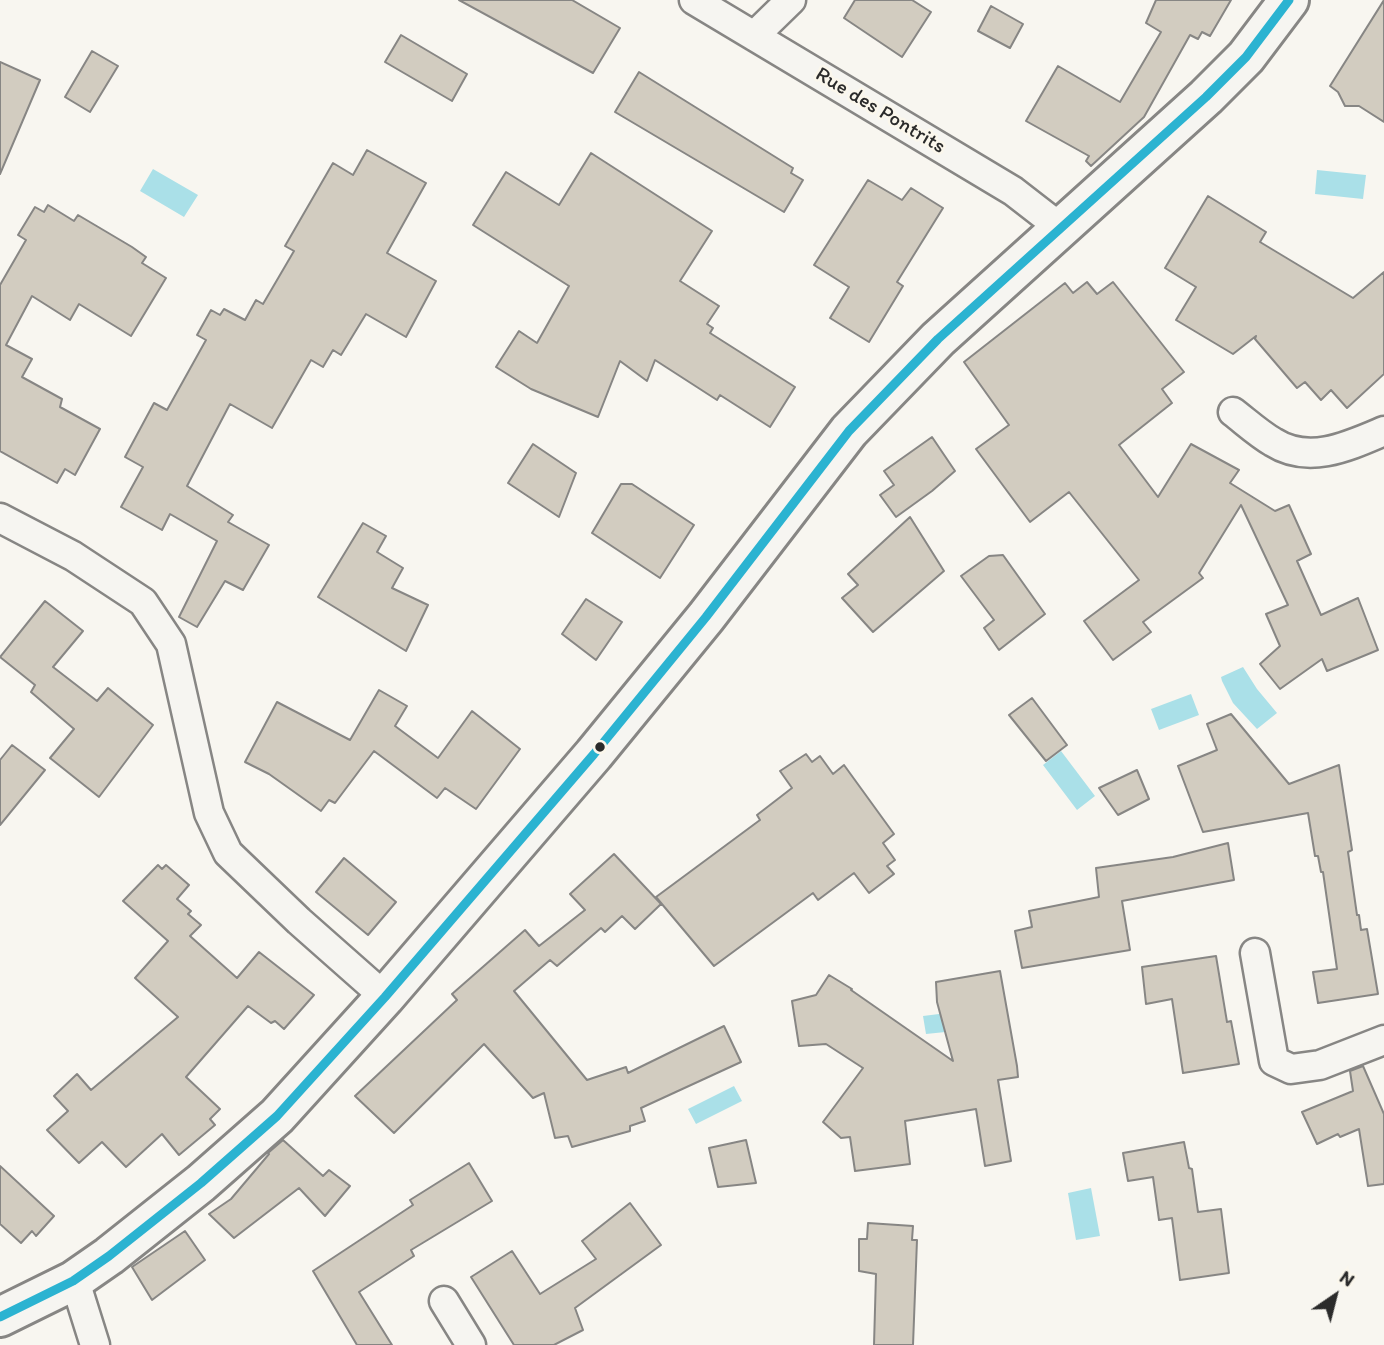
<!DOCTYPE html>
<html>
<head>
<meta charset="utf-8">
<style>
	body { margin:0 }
	#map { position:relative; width:1384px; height:1345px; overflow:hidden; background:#f8f6f0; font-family:Itim,sans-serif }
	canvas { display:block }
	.north { position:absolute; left:1300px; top:1261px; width:70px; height:70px; -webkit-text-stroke:5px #fbf7ec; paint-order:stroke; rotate:35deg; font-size:19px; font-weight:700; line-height:28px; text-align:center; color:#2b2b2b }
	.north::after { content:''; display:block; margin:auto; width:24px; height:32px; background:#2b2b2b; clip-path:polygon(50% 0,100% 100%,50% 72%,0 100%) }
</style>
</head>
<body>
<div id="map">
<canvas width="1384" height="1345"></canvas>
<div class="north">N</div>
</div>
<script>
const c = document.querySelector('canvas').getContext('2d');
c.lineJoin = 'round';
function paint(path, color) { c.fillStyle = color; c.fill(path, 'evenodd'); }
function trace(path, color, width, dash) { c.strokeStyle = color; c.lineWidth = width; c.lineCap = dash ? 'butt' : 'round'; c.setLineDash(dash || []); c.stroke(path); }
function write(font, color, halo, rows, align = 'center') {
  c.font = font + ' Itim,sans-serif'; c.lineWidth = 5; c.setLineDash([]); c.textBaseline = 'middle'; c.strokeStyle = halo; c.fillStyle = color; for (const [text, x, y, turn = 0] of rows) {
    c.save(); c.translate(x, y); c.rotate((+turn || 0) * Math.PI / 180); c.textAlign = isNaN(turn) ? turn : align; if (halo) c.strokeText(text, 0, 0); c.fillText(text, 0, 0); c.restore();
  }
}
paint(new Path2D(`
	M 153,169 L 198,195 L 184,217 L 140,191 Z
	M 1317,170 L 1366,175 L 1363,199 L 1315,194 Z
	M 1243,667 L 1257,689 L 1277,713 L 1257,729 L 1233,703 L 1222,681 L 1221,677 Z
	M 1191,694 L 1199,715 L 1159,730 L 1151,709 Z
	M 1061,751 L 1095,796 L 1077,810 L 1043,765 Z
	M 963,1011 L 965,1030 L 926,1034 L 923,1016 Z
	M 734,1086 L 742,1101 L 696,1124 L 688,1109 Z
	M 1091,1188 L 1100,1236 L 1076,1240 L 1068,1193 Z`), '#aae0e8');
const building = new Path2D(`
	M 459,0 L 572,0 L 620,28 L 593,73 Z
	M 855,0 L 912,0 L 931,12 L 902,57 L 844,18 Z
	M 1156,0 L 1231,0 L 1210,36 L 1202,32 L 1198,39 L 1190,35 L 1144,117 L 1091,166 L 1086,161 L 1089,156 L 1026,121 L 1058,66 L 1120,102 L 1161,32 L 1146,23 Z
	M 1384,0 L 1384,122 L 1359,106 L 1345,106 L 1338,92 L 1330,86 Z
	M 991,6 L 1023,24 L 1010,48 L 978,31 Z
	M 401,35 L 467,74 L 452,101 L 385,62 Z
	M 92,51 L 118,66 L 90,112 L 65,97 Z
	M 0,62 L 40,80 L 0,174 Z
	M 639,72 L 793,168 L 791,173 L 803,180 L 784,212 L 615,112 Z
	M 367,150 L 426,183 L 387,253 L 436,281 L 406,337 L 366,314 L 341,355 L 333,350 L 323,367 L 311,360 L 272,428 L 230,404 L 187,486 L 233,515 L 228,522 L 269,545 L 243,590 L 225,581 L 197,627 L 179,617 L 217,541 L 170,514 L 162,530 L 121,507 L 143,467 L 125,457 L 154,403 L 167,410 L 206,340 L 197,335 L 211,310 L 220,315 L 224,309 L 245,320 L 256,300 L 263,304 L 294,251 L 285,246 L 333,163 L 353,175 Z
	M 591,153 L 712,231 L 680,281 L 719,306 L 707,324 L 713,328 L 710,333 L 795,387 L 770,427 L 720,395 L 717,400 L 655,360 L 647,381 L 620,361 L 598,417 L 531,389 L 496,367 L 519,331 L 537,343 L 569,286 L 473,225 L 506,172 L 559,205 Z
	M 868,180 L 902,200 L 911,188 L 943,208 L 897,282 L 903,286 L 869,342 L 830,318 L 849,287 L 814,265 Z
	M 1208,196 L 1266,232 L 1260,242 L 1353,298 L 1384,272 L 1384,374 L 1347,408 L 1331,390 L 1321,400 L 1305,382 L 1297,388 L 1255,339 L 1256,336 L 1233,354 L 1176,320 L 1196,287 L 1165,268 Z
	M 48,205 L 74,221 L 78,215 L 132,247 L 146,257 L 142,263 L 166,278 L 131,336 L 79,304 L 70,320 L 32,296 L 6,345 L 32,359 L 22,377 L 62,399 L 60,407 L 100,429 L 75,475 L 65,469 L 57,483 L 0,451 L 0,285 L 26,240 L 18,235 L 35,207 L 44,212 Z
	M 1087,282 L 1097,294 L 1113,282 L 1184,372 L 1162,389 L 1172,403 L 1119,445 L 1158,497 L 1191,444 L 1239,470 L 1230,483 L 1275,511 L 1289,505 L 1311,554 L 1297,561 L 1321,615 L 1358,598 L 1378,650 L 1327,671 L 1322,659 L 1280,689 L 1260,664 L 1280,646 L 1266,614 L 1288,605 L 1241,505 L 1199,573 L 1203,578 L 1143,622 L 1151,632 L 1113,660 L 1084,621 L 1139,580 L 1069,492 L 1030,522 L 976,449 L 1009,425 L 964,362 L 1065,283 L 1073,293 Z
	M 932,437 L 955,471 L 932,491 L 896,517 L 880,495 L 894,485 L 884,471 Z
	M 533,444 L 576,473 L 559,517 L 508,483 Z
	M 621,484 L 632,484 L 694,525 L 660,578 L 592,533 Z
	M 910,517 L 944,571 L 873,632 L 842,598 L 858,585 L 848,574 Z
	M 363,523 L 386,536 L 377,552 L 403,568 L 392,588 L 428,605 L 406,651 L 318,597 Z
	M 1003,555 L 1045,614 L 999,650 L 984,628 L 994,620 L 961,576 L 989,556 Z
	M 586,599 L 622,622 L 596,660 L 562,634 Z
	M 45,601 L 83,631 L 53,667 L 97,701 L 108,688 L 153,725 L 99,797 L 50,758 L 74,729 L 31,692 L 35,685 L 0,657 Z
	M 379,690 L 407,706 L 395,726 L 438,758 L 472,711 L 520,749 L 476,809 L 445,788 L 437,798 L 374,751 L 335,803 L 329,800 L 321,811 L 269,774 L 245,762 L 277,702 L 350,740 Z
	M 1032,698 L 1067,745 L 1046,761 L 1009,715 Z
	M 1231,714 L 1289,784 L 1339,765 L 1352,850 L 1348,852 L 1357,915 L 1359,915 L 1361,930 L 1367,929 L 1378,994 L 1318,1003 L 1313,972 L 1337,969 L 1323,872 L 1321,872 L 1318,856 L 1315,856 L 1308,813 L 1203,832 L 1178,766 L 1217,750 L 1207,724 Z
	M 12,745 L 45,770 L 0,825 L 0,760 Z
	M 806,754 L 812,762 L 820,756 L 833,774 L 844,765 L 894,834 L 883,843 L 895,860 L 887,866 L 894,874 L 869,893 L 854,873 L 818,900 L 813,893 L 714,966 L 656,897 L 760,820 L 757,815 L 792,788 L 780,771 Z
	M 1137,770 L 1149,799 L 1118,815 L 1099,788 Z
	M 1228,843 L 1234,880 L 1122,901 L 1130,950 L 1022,968 L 1015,931 L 1032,927 L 1029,911 L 1099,897 L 1096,868 L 1173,857 Z
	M 614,854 L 661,904 L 635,929 L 622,916 L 605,932 L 601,928 L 557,966 L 550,960 L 514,991 L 587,1080 L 626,1067 L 628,1073 L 724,1026 L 741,1062 L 641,1108 L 645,1121 L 630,1126 L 630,1131 L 572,1147 L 568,1136 L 555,1138 L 544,1093 L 533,1098 L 484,1044 L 394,1133 L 355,1096 L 457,1000 L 452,994 L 525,930 L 539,946 L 585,910 L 570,894 Z
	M 344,858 L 396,902 L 368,935 L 316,892 Z
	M 158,865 L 162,869 L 166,865 L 189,885 L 177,899 L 191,911 L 188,914 L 201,925 L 190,936 L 237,978 L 259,952 L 314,995 L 284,1029 L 275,1021 L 271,1023 L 248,1006 L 186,1077 L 220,1109 L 210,1119 L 215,1125 L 179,1155 L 162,1134 L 126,1167 L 102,1142 L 79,1163 L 47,1130 L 68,1111 L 54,1096 L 77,1074 L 91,1090 L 178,1017 L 135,978 L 168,941 L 123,901 Z
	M 1216,956 L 1227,1022 L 1231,1021 L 1239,1064 L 1183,1073 L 1172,999 L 1146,1004 L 1142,967 Z
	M 1000,971 L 1017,1066 L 1018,1077 L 998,1080 L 1011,1161 L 985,1166 L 976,1109 L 905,1121 L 910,1164 L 855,1171 L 850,1137 L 841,1138 L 823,1122 L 863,1068 L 826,1044 L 799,1046 L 792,1001 L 816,995 L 829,975 L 852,989 L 851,990 L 953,1061 L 937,1002 L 936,982 Z
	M 1363,1066 L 1384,1114 L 1384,1184 L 1368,1186 L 1359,1129 L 1340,1137 L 1338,1134 L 1317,1144 L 1302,1112 L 1353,1091 L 1350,1071 Z
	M 283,1140 L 323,1176 L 329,1170 L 350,1186 L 325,1216 L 299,1188 L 234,1238 L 209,1214 L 231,1199 L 269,1154 L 268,1153 Z
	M 746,1140 L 756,1183 L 718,1187 L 709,1148 Z
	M 1184,1142 L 1189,1168 L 1192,1169 L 1198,1212 L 1221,1209 L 1229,1273 L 1180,1280 L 1172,1218 L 1159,1220 L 1153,1177 L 1128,1181 L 1123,1153 Z
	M 469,1163 L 492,1201 L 411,1250 L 414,1256 L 359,1292 L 392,1345 L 357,1345 L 313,1271 L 413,1205 L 410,1200 Z
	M 0,1166 L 54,1216 L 36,1236 L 32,1231 L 21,1243 L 0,1224 Z
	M 630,1203 L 661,1245 L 575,1308 L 583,1330 L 554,1345 L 514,1345 L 471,1277 L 512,1251 L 540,1294 L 596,1259 L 582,1241 Z
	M 868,1223 L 913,1226 L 912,1240 L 917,1240 L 913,1345 L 874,1345 L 876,1274 L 859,1271 L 859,1239 L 867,1239 Z
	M 185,1231 L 205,1260 L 152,1300 L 132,1267 Z`);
paint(building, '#d2ccc0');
trace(building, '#878684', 2);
const minor = new Path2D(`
	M 694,0 L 1013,191 L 1062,229
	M 754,36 L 791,0
	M 1233,412 C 1246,422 1259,434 1273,442 C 1309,465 1349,446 1384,431
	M 0,518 L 73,556 L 143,602 L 171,644 L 209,813 L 228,853 L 299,921 L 385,997
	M 1255,953 L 1274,1061 L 1291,1069 L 1320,1065 L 1384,1040
	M 73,1281 L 79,1294 L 95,1345
	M 444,1301 L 471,1345`);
const secondary = new Path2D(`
	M 0,1317 L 73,1281 L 109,1256 L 201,1183 L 277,1116 L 385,997 L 594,754 L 706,617 L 849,431 L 938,339 L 1206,97 L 1246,57 L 1289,0`);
trace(minor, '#878684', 33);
trace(secondary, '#878684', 44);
trace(minor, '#f6f5f1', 28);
trace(secondary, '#f6f5f1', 38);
trace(new Path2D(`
	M 0,1317 L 73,1281 L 109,1256 L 201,1183 L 277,1116 L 385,997 L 594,754 L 706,617 L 849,431 L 938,339 L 1206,97 L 1246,57 L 1289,0`), '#2bb3d1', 9);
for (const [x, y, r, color] of [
	[600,747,6,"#2b2b2b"]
]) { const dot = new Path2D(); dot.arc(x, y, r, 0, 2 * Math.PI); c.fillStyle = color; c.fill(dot); trace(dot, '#fbf7ec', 2.5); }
write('21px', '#2b2b2b', '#fbf7ec', [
	["Rue des Pontrits",880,111,31]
]);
</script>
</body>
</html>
